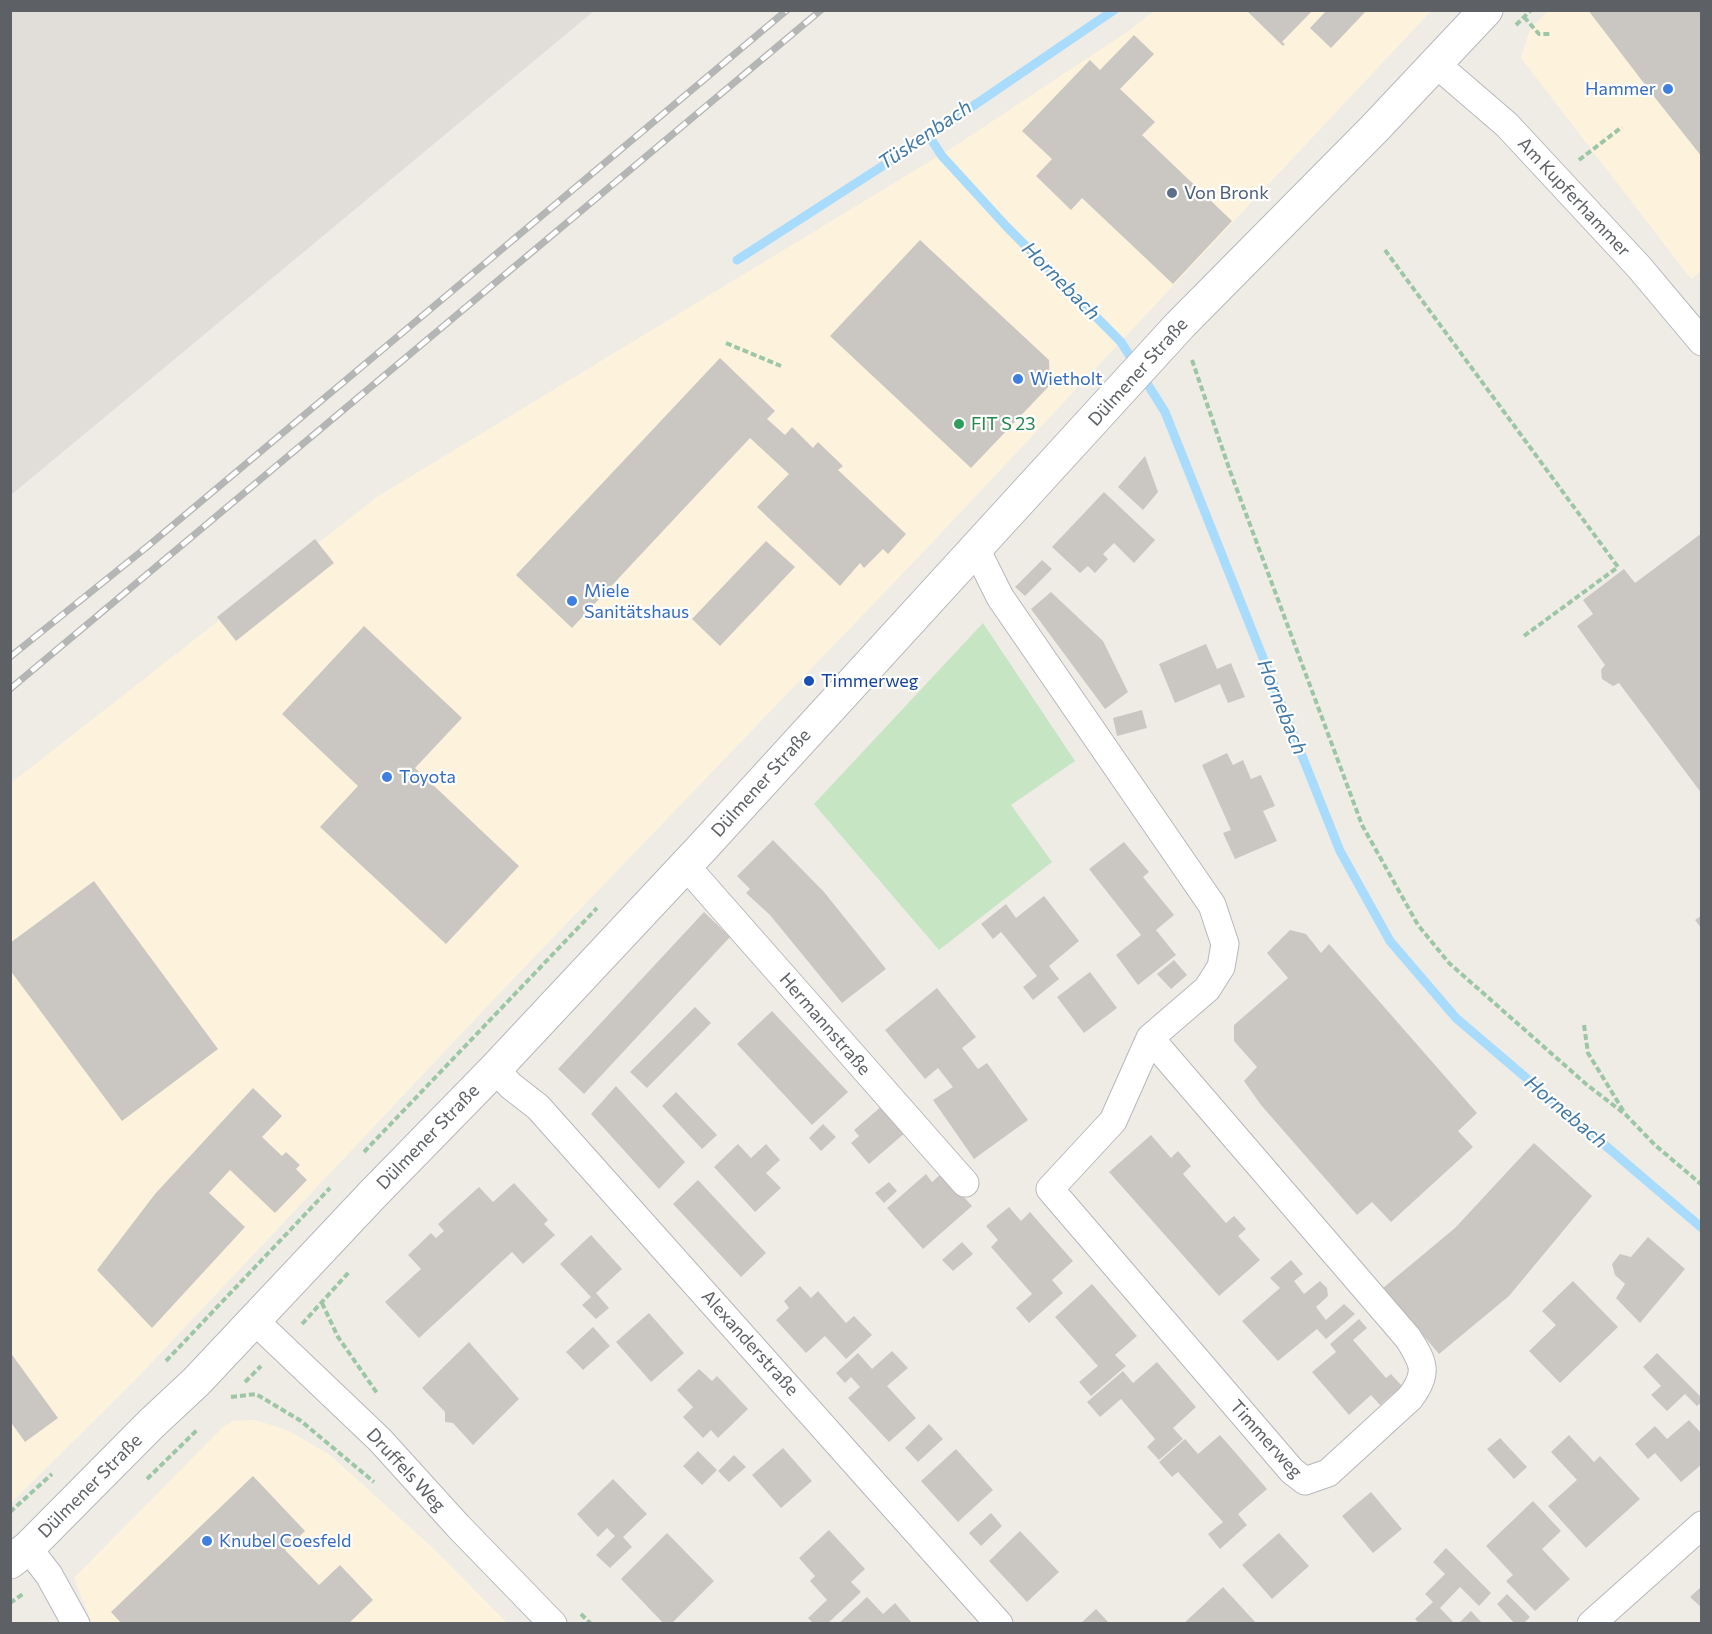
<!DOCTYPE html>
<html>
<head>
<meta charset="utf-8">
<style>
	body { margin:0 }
	#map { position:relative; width:1712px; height:1634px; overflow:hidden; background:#efece5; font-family:Commissioner,sans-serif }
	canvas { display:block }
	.frame { position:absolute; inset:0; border:12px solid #5d6165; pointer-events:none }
</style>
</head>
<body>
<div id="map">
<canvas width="1712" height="1634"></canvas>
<div class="frame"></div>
</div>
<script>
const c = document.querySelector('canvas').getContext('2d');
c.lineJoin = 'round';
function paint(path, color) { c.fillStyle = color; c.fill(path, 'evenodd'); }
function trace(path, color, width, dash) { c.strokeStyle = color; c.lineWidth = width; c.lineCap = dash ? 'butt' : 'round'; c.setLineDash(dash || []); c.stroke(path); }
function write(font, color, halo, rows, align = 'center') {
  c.font = font + ' Commissioner,sans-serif'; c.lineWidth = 4.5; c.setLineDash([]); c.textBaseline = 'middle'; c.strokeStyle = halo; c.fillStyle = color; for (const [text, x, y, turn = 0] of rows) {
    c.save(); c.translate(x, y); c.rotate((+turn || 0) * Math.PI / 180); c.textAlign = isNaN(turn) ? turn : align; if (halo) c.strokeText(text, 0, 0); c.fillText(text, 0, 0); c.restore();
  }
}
paint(new Path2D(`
	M 1154,11 L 1431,11 L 928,547 L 495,998 L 139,1376 L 11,1503 L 11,783 L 377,497 L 955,146 L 1127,32 Z
	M 1548,11 L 1701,11 L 1701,271 L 1691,279 L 1521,58 L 1530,29 Z
	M 255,1420 L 287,1430 L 330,1455 L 435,1550 L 507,1623 L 92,1623 L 74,1578 L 223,1427 L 233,1421 Z`), '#fdf3dd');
paint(new Path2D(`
	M 11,10 L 594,10 L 594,11 L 11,495 Z`), '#e1deda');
paint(new Path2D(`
	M 983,623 L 1075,761 L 1011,805 L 1052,862 L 939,950 L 814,804 Z`), '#c5e5c3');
trace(new Path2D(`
	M 929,136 L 942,156 L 1006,226 L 1121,342 L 1165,412 L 1340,851 L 1390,941 L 1456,1018 L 1702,1228
	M 737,260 L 929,136 L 1114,10`), '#a9dcfc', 9);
paint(new Path2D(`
	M 1246,10 L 1313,10 L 1282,42 L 1285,44 L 1283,46 Z
	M 1327,10 L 1367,10 L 1331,48 L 1310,28 Z
	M 1588,10 L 1702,10 L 1702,157 L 1656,99 Z
	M 1134,35 L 1154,54 L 1120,89 L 1155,122 L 1142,135 L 1232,221 L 1173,284 L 1082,198 L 1071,210 L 1036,176 L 1052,159 L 1022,131 L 1090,60 L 1100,70 Z
	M 920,240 L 1049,360 L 1050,385 L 971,468 L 830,336 Z
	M 720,358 L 775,411 L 767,419 L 785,435 L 792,427 L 813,448 L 818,442 L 843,466 L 838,470 L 906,534 L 888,554 L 883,549 L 864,568 L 860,563 L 840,586 L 757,507 L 789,474 L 750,438 L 572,628 L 516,575 Z
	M 1145,456 L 1158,492 L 1143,510 L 1118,487 Z
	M 1104,492 L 1155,540 L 1134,563 L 1114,543 L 1103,554 L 1108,559 L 1095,573 L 1088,566 L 1080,573 L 1052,547 Z
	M 1702,533 L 1702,794 L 1619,683 L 1613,686 L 1602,679 L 1601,670 L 1605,665 L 1577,626 L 1593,614 L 1583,600 L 1624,569 L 1635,583 Z
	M 315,539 L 334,563 L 236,641 L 217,617 Z
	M 766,541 L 795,567 L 720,646 L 692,619 Z
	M 1042,560 L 1052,569 L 1025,596 L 1015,587 Z
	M 1051,592 L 1103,641 L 1128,692 L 1105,709 L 1031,609 Z
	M 364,626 L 462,718 L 415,768 L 519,866 L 446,944 L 320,827 L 358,786 L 282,714 Z
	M 1206,644 L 1217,669 L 1231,663 L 1245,697 L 1228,703 L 1220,684 L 1175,703 L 1159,664 Z
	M 1142,710 L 1147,728 L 1117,736 L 1113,718 Z
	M 1227,753 L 1233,765 L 1243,760 L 1251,779 L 1261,775 L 1275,806 L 1263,811 L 1277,841 L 1235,859 L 1223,833 L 1231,830 L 1202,765 Z
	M 773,840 L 824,892 L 886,969 L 842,1003 L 770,915 L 746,893 L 750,889 L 737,876 Z
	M 1124,842 L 1149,872 L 1143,877 L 1174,915 L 1156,930 L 1176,955 L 1138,985 L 1116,955 L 1141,935 L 1089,869 Z
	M 94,881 L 218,1049 L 122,1121 L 10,970 L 10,943 Z
	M 1044,896 L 1079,941 L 1049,966 L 1059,979 L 1033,1000 L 1023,987 L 1037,976 L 1001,932 L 993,939 L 981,924 L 1006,904 L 1016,918 Z
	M 704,912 L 730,937 L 584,1094 L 558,1069 Z
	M 1702,915 L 1702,929 L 1695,920 Z
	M 1290,930 L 1306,934 L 1321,953 L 1329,944 L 1477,1113 L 1458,1131 L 1473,1147 L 1391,1222 L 1372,1202 L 1357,1215 L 1261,1105 L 1244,1081 L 1257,1067 L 1234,1041 L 1234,1025 L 1288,978 L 1267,953 Z
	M 1174,960 L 1187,975 L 1171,989 L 1157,974 Z
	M 1090,972 L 1117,1008 L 1084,1033 L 1057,997 Z
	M 937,988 L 976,1037 L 962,1048 L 978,1069 L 987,1063 L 1028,1120 L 974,1159 L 933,1100 L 953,1087 L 938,1068 L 925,1079 L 885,1030 Z
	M 695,1007 L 711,1023 L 647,1088 L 630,1072 Z
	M 772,1011 L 848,1092 L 812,1125 L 737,1044 Z
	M 616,1086 L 685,1162 L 659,1189 L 591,1114 Z
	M 253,1088 L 282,1116 L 262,1137 L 282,1156 L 286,1152 L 300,1165 L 296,1169 L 307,1180 L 275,1213 L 230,1170 L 209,1193 L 245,1227 L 152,1328 L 97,1270 L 155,1194 Z
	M 676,1092 L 717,1135 L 702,1149 L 662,1106 Z
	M 883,1105 L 906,1132 L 869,1164 L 851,1143 L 859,1136 L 854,1130 Z
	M 823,1124 L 836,1137 L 821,1151 L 809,1138 Z
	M 1151,1135 L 1171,1158 L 1178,1151 L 1191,1166 L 1183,1174 L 1226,1223 L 1234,1216 L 1246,1229 L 1238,1236 L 1260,1260 L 1219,1296 L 1109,1172 Z
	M 1534,1143 L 1592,1196 L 1509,1296 L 1439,1354 L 1383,1288 L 1455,1228 Z
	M 738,1144 L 751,1158 L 766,1144 L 780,1160 L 766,1173 L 781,1188 L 755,1212 L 714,1167 Z
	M 942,1173 L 972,1206 L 923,1249 L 887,1208 L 926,1174 L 932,1182 Z
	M 698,1180 L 766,1253 L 741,1277 L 673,1204 Z
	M 889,1182 L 897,1191 L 884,1203 L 875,1193 Z
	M 514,1183 L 548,1220 L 544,1224 L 555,1235 L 523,1264 L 512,1252 L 419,1338 L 385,1302 L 421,1269 L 408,1255 L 431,1233 L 436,1238 L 444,1231 L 438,1224 L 479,1187 L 493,1202 Z
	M 1009,1207 L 1021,1221 L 1030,1212 L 1073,1261 L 1052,1280 L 1063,1293 L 1029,1323 L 1016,1308 L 1032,1294 L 991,1247 L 998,1240 L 986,1226 Z
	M 591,1235 L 622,1269 L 596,1293 L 609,1308 L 596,1319 L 582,1305 L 591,1297 L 560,1264 Z
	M 1648,1237 L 1685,1269 L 1640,1323 L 1616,1298 L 1625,1284 L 1615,1275 L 1612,1264 L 1620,1254 L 1631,1257 Z
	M 962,1242 L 973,1254 L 953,1271 L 942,1260 Z
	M 1291,1260 L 1303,1274 L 1294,1281 L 1304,1294 L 1320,1281 L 1327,1288 L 1328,1296 L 1316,1307 L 1326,1320 L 1344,1304 L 1355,1314 L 1326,1339 L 1317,1329 L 1278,1361 L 1242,1321 L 1280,1288 L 1270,1278 Z
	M 1573,1281 L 1618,1327 L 1560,1383 L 1529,1351 L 1556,1325 L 1542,1311 Z
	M 1092,1284 L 1137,1336 L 1115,1355 L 1126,1366 L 1091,1396 L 1079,1382 L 1098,1366 L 1055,1317 Z
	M 800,1286 L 811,1298 L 818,1291 L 846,1323 L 854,1316 L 872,1335 L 846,1359 L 825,1336 L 806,1353 L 776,1320 L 789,1308 L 784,1301 Z
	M 649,1313 L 684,1353 L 651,1382 L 616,1342 Z
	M 1359,1319 L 1367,1328 L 1353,1340 L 1386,1378 L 1391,1374 L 1402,1386 L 1380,1405 L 1371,1395 L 1349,1415 L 1312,1372 L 1336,1352 L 1330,1344 Z
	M 593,1327 L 610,1346 L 583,1370 L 566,1352 Z
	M 469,1342 L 519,1399 L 473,1445 L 453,1423 L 445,1422 L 445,1412 L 422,1388 Z
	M 892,1351 L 908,1368 L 887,1386 L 916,1418 L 889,1442 L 848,1398 L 860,1387 L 851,1377 L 845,1383 L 836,1373 L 858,1353 L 872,1369 Z
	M 10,1352 L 58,1418 L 25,1442 L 10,1421 Z
	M 1657,1353 L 1702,1398 L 1702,1402 L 1697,1406 L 1685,1394 L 1667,1411 L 1651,1395 L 1661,1386 L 1643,1367 Z
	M 1157,1362 L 1196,1407 L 1173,1428 L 1183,1439 L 1159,1460 L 1147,1447 L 1155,1439 L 1121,1399 L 1100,1417 L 1087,1402 L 1123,1371 L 1133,1383 Z
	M 699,1369 L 712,1381 L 717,1376 L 748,1409 L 718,1438 L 711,1430 L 703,1438 L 683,1417 L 693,1407 L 677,1390 Z
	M 1689,1420 L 1702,1434 L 1702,1464 L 1681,1482 L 1655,1453 L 1648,1459 L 1635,1444 L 1655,1426 L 1667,1439 Z
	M 929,1424 L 943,1439 L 918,1462 L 905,1448 Z
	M 1220,1435 L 1267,1489 L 1238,1514 L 1247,1525 L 1220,1549 L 1208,1534 L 1223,1522 L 1178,1472 L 1172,1477 L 1159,1462 L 1185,1439 L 1198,1454 Z
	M 1569,1435 L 1594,1462 L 1600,1456 L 1640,1499 L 1586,1548 L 1548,1506 L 1577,1480 L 1551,1452 Z
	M 1500,1438 L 1527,1467 L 1514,1479 L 1487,1449 Z
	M 783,1448 L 812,1481 L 781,1508 L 752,1475 Z
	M 956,1449 L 993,1490 L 958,1522 L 921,1481 Z
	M 698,1451 L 717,1470 L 702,1485 L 683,1466 Z
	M 734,1455 L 746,1467 L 729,1482 L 718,1471 Z
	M 253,1476 L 305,1531 L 285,1550 L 319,1585 L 340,1565 L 373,1600 L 348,1624 L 122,1624 L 111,1612 Z
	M 613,1479 L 647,1514 L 623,1537 L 632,1547 L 610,1568 L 596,1555 L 615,1536 L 607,1528 L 598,1537 L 577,1514 Z
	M 1371,1492 L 1402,1529 L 1373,1553 L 1342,1516 Z
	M 1533,1501 L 1561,1531 L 1542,1549 L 1570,1579 L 1535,1611 L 1506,1581 L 1513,1575 L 1486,1546 Z
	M 991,1513 L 1002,1526 L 981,1546 L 969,1533 Z
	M 829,1530 L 865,1569 L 851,1582 L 861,1592 L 827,1624 L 814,1624 L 808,1618 L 827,1600 L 810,1581 L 815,1576 L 799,1558 Z
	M 1020,1531 L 1059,1572 L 1027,1602 L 989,1561 Z
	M 667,1533 L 714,1581 L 671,1624 L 664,1624 L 621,1579 Z
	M 1279,1533 L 1309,1566 L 1272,1599 L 1242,1565 Z
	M 1446,1548 L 1491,1593 L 1479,1606 L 1460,1587 L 1440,1608 L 1455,1624 L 1420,1624 L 1415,1619 L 1433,1602 L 1425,1594 L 1445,1574 L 1433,1562 Z
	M 1702,1586 L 1702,1608 L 1690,1597 Z
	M 1223,1587 L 1257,1624 L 1183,1624 Z
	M 1507,1594 L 1530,1617 L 1523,1624 L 1515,1624 L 1497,1604 Z
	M 867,1597 L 883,1614 L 895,1603 L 913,1624 L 838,1624 Z
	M 1096,1609 L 1110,1624 L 1080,1624 Z
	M 1471,1611 L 1483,1624 L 1458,1624 Z`), '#cac7c2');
const minor = new Path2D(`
	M 1435,63 L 1507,125 L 1639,267 L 1702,342
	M 976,549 L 1000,597 L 1212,905 L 1225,944 L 1221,967 L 1207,989 L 1150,1038 L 1113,1121 L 1050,1189 L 1292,1471 L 1305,1481 L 1328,1473 L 1410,1398 C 1429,1373 1424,1363 1408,1338 L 1150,1038
	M 686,866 L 965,1183
	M 495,1069 L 511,1086 L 538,1107 L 999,1624
	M 254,1320 L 380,1440 L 458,1526 L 553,1624
	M 28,1548 L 49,1575 L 76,1624
	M 1591,1624 L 1702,1525`);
const tertiary = new Path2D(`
	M 10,1562 L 28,1548 L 151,1424 L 196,1382 L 372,1195 L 495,1069 L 701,849 L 1180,325 L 1375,128 L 1486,10`);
trace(minor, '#b6b8bc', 29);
trace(tertiary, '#b6b8bc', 35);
trace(new Path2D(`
	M 1524,17 L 1539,34 L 1551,34
	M 1516,25 L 1531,10
	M 1579,160 L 1622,127
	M 1385,250 L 1618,567 L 1524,636
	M 726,343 L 781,366
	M 1192,360 L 1230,471 L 1362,825 L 1418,925 L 1449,963 L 1586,1084 L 1626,1115 L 1655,1145 L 1702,1185
	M 1584,1025 L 1588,1053 L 1624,1112
	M 364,1152 L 597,908
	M 322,1303 L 338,1337 L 377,1393
	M 302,1324 L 349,1272
	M 166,1361 L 330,1188
	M 245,1382 L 261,1366
	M 231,1397 L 256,1394 L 301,1421 L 374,1482
	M 147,1479 L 197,1430
	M 10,1512 L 52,1474
	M 10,1603 L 23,1594
	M 581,1614 L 591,1624`), '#9dc6a6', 4, [6, 3]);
trace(minor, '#fff', 27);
trace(tertiary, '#fff', 33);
const rail = new Path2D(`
	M 10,657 L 148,546 L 787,10
	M 10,689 L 821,10`);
trace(rail, '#b4b5b5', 7);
trace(rail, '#fff', 4.5, [14]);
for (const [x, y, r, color] of [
	[1668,89,6,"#3f7fe0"],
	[1172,193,6,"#5c6f8a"],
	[1018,379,6,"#3f7fe0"],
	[959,424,6,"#2e9e5b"],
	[572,601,6,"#3f7fe0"],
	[809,681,6,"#1a4fb4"],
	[387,777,6,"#3f7fe0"],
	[207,1541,6,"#3f7fe0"]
]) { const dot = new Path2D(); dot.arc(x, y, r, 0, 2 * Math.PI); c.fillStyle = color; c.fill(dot); trace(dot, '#fff', 2); }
write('18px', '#366cbe', '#fff', [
	["Hammer",1656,89,"right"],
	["Wietholt",1030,379],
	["Miele",584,591],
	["Sanitätshaus",584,612],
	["Toyota",399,777],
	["Knubel Coesfeld",219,1541]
], 'left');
write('18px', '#4e5e75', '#fff', [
	["Von Bronk",1184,193]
], 'left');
write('18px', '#5d6165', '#fff', [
	["Am Kupferhammer",1574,197,47],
	["Dülmener Straße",1138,372,-48],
	["Dülmener Straße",761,783,-48],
	["Hermannstraße",825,1024,49],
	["Dülmener Straße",428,1137,-46],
	["Alexanderstraße",750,1343,48],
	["Timmerweg",1266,1439,48],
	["Druffels Weg",406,1470,47],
	["Dülmener Straße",90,1486,-45]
]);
write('18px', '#27864d', '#fff', [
	["FIT S 23",971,424]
], 'left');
write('18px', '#164399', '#fff', [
	["Timmerweg",821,681]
], 'left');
write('italic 20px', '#4279a5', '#fff', [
	["Tüskenbach",925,135,-34],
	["Hornebach",1061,281,45],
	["Hornebach",1282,707,68],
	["Hornebach",1566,1112,40]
]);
</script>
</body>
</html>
